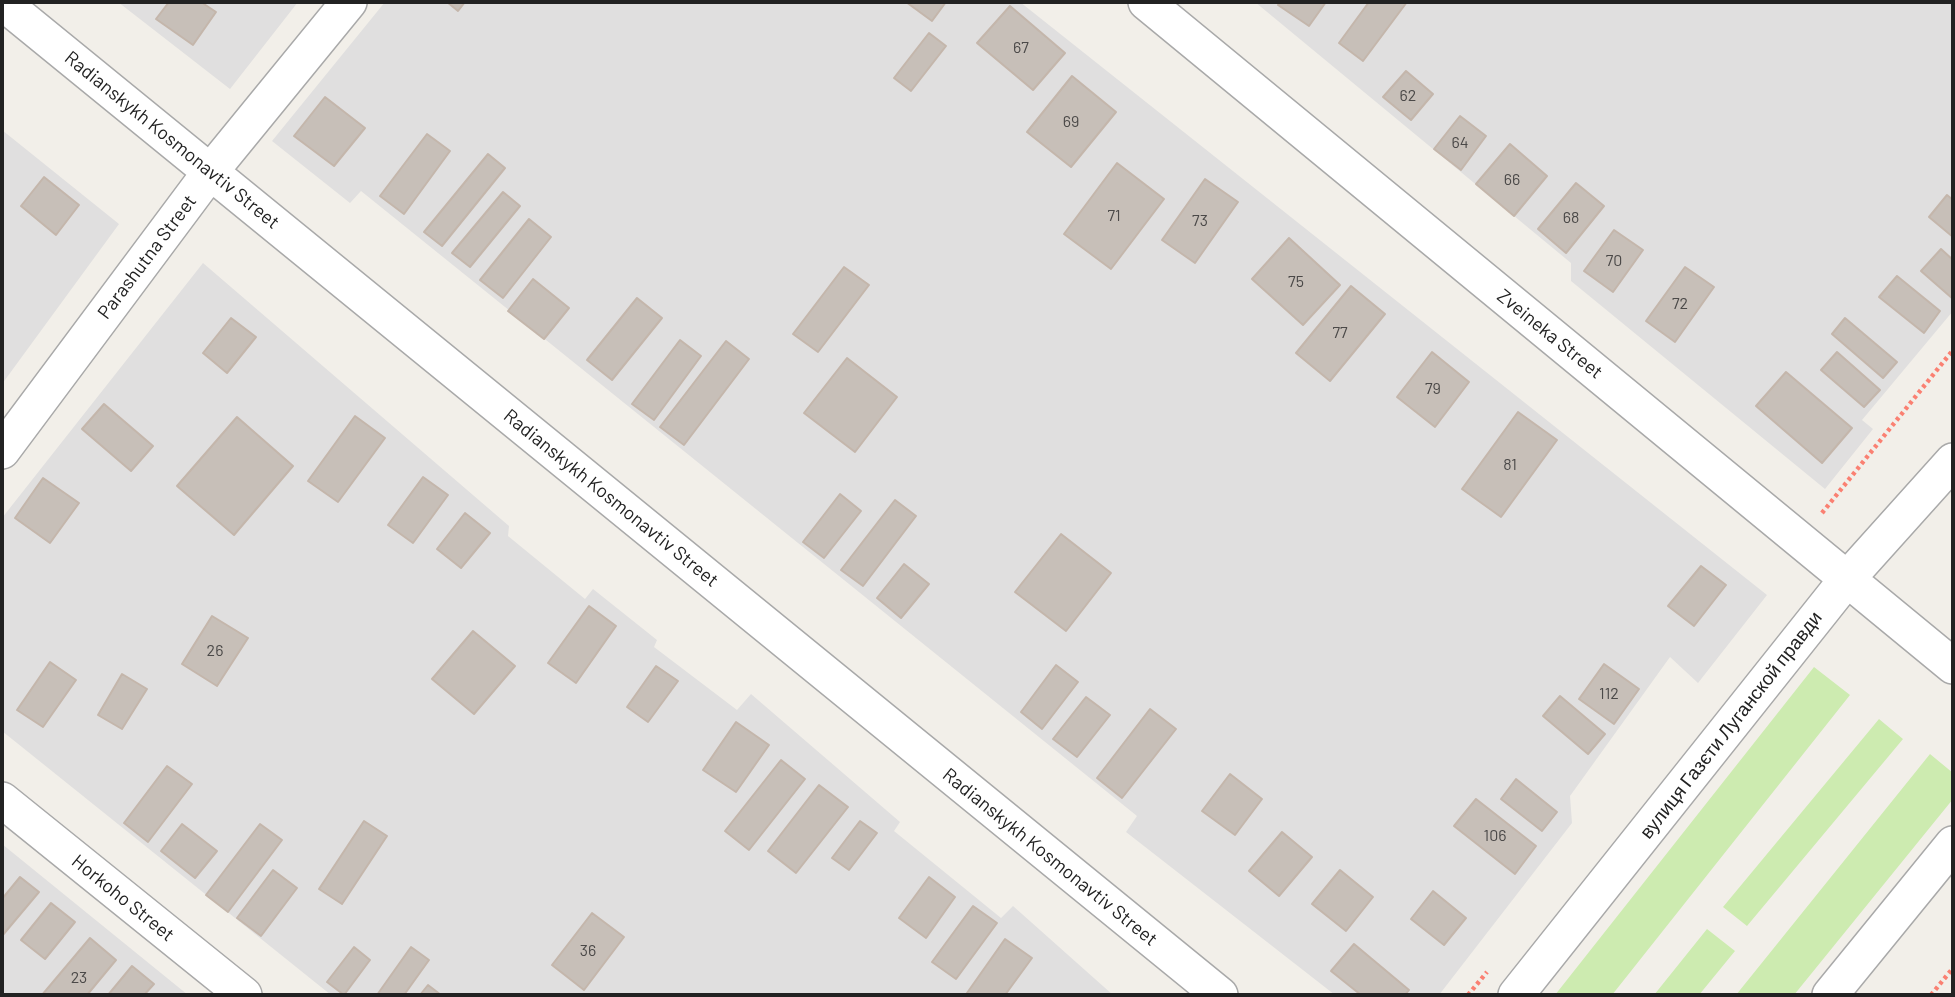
<!DOCTYPE html>
<html>
<head>
<meta charset="utf-8">
<style>
	body { margin:0 }
	#map { position:relative; width:1955px; height:997px; overflow:hidden; background:#f2efe9; font-family:Barlow,sans-serif }
	canvas { display:block }
	.frame { position:absolute; inset:0; border:4px solid #222; pointer-events:none }
</style>
</head>
<body>
<div id="map">
<canvas width="1955" height="997"></canvas>
<div class="frame"></div>
</div>
<script>
const c = document.querySelector('canvas').getContext('2d');
c.lineJoin = 'round';
function paint(path, color) { c.fillStyle = color; c.fill(path, 'evenodd'); }
function trace(path, color, width, dash) { c.strokeStyle = color; c.lineWidth = width; c.lineCap = dash ? 'butt' : 'round'; c.setLineDash(dash || []); c.stroke(path); }
function write(font, color, halo, rows, align = 'center') {
  c.font = font + ' Barlow,sans-serif'; c.lineWidth = 6; c.setLineDash([]); c.textBaseline = 'middle'; c.strokeStyle = halo; c.fillStyle = color; for (const [text, x, y, turn = 0] of rows) {
    c.save(); c.translate(x, y); c.rotate((+turn || 0) * Math.PI / 180); c.textAlign = isNaN(turn) ? turn : align; if (halo) c.strokeText(text, 0, 0); c.fillText(text, 0, 0); c.restore();
  }
}
paint(new Path2D(`
	M 118,2 L 298,2 L 230,89 Z
	M 385,2 L 1020,2 L 1767,595 L 1698,683 L 1670,657 L 1570,796 L 1572,823 L 1439,995 L 1335,995 L 1126,832 L 1137,816 L 361,191 L 350,203 L 272,141 Z
	M 1255,2 L 1953,2 L 1953,311 L 1862,420 L 1873,429 L 1825,489 L 1571,281 L 1571,263 Z
	M 2,130 L 119,224 L 2,384 Z
	M 203,263 L 509,526 L 508,536 L 585,599 L 593,589 L 657,640 L 654,647 L 737,710 L 751,694 L 900,822 L 894,831 L 1001,918 L 1013,906 L 1113,995 L 331,995 L 2,731 L 2,518 Z
	M 2,844 L 188,995 L 2,995 Z`), '#e0dfdf');
paint(new Path2D(`
	M 1814,667 L 1850,695 L 1612,995 L 1555,995 Z
	M 1879,719 L 1903,739 L 1747,926 L 1723,907 Z
	M 1930,754 L 1953,773 L 1953,799 L 1794,995 L 1736,995 Z
	M 1707,929 L 1735,951 L 1699,995 L 1654,995 Z`), '#cdebb0');
const building = new Path2D(`
	M 169,2 L 201,2 L 216,12 L 193,45 L 156,19 Z
	M 447,2 L 465,2 L 458,11 Z
	M 906,2 L 946,2 L 932,21 Z
	M 1281,2 L 1326,2 L 1309,26 L 1278,5 Z
	M 1369,2 L 1407,2 L 1363,61 L 1339,43 Z
	M 1010,6 L 1065,53 L 1033,90 L 977,43 Z
	M 929,33 L 946,46 L 911,91 L 894,78 Z
	M 1406,71 L 1433,94 L 1411,120 L 1383,97 Z
	M 1072,76 L 1116,112 L 1071,167 L 1027,132 Z
	M 325,97 L 365,128 L 334,166 L 294,136 Z
	M 1460,116 L 1486,136 L 1461,170 L 1434,149 Z
	M 427,134 L 450,151 L 404,214 L 380,196 Z
	M 1510,144 L 1547,176 L 1514,216 L 1476,184 Z
	M 488,154 L 505,168 L 442,246 L 424,232 Z
	M 1117,163 L 1164,199 L 1111,269 L 1064,234 Z
	M 44,177 L 79,205 L 56,235 L 21,206 Z
	M 1205,179 L 1238,202 L 1195,263 L 1162,240 Z
	M 1576,183 L 1604,206 L 1566,253 L 1538,229 Z
	M 503,192 L 520,206 L 470,267 L 452,253 Z
	M 1947,195 L 1953,200 L 1953,237 L 1929,217 Z
	M 529,219 L 551,237 L 503,298 L 480,280 Z
	M 1614,230 L 1643,250 L 1613,292 L 1584,271 Z
	M 1289,238 L 1340,285 L 1303,325 L 1252,279 Z
	M 1941,249 L 1953,260 L 1953,299 L 1921,271 Z
	M 844,267 L 869,285 L 818,352 L 793,334 Z
	M 1685,267 L 1714,287 L 1675,342 L 1646,321 Z
	M 1897,276 L 1940,311 L 1924,333 L 1879,297 Z
	M 533,279 L 569,308 L 544,339 L 508,311 Z
	M 1351,286 L 1385,314 L 1330,381 L 1296,353 Z
	M 637,298 L 662,318 L 612,380 L 587,360 Z
	M 231,318 L 256,337 L 227,373 L 203,353 Z
	M 1845,318 L 1897,362 L 1883,378 L 1832,334 Z
	M 680,340 L 701,356 L 654,420 L 632,404 Z
	M 726,341 L 749,359 L 684,445 L 660,427 Z
	M 1432,352 L 1469,382 L 1435,427 L 1397,397 Z
	M 1837,352 L 1880,390 L 1864,407 L 1821,370 Z
	M 847,358 L 897,397 L 855,452 L 804,413 Z
	M 1786,372 L 1852,428 L 1822,463 L 1756,406 Z
	M 104,404 L 153,446 L 131,471 L 82,429 Z
	M 1518,412 L 1557,440 L 1501,517 L 1462,489 Z
	M 355,416 L 385,438 L 338,502 L 308,481 Z
	M 237,417 L 293,466 L 234,535 L 177,486 Z
	M 423,477 L 448,495 L 413,543 L 388,525 Z
	M 43,478 L 79,503 L 50,543 L 15,518 Z
	M 840,494 L 861,511 L 824,558 L 803,542 Z
	M 895,500 L 916,516 L 863,586 L 841,570 Z
	M 465,513 L 490,533 L 461,568 L 437,549 Z
	M 1061,534 L 1111,573 L 1066,631 L 1015,592 Z
	M 904,564 L 929,584 L 901,618 L 877,598 Z
	M 1701,566 L 1726,585 L 1694,626 L 1668,606 Z
	M 589,606 L 616,626 L 576,683 L 548,663 Z
	M 212,616 L 248,638 L 217,686 L 182,664 Z
	M 473,631 L 515,666 L 474,714 L 432,679 Z
	M 50,662 L 76,680 L 43,727 L 17,710 Z
	M 1604,664 L 1639,689 L 1614,724 L 1579,699 Z
	M 1056,665 L 1078,682 L 1042,729 L 1021,712 Z
	M 656,666 L 678,681 L 648,722 L 627,707 Z
	M 122,674 L 147,689 L 122,729 L 98,715 Z
	M 1560,696 L 1605,734 L 1588,754 L 1543,716 Z
	M 1086,697 L 1110,715 L 1077,757 L 1053,739 Z
	M 1150,709 L 1176,729 L 1122,798 L 1097,778 Z
	M 736,722 L 769,745 L 736,792 L 703,770 Z
	M 781,760 L 805,779 L 749,850 L 725,831 Z
	M 167,766 L 192,784 L 148,842 L 124,823 Z
	M 1230,774 L 1262,799 L 1235,835 L 1202,811 Z
	M 1516,779 L 1557,812 L 1542,831 L 1501,799 Z
	M 819,785 L 848,807 L 796,873 L 768,851 Z
	M 1476,799 L 1536,846 L 1515,874 L 1454,826 Z
	M 364,821 L 387,836 L 342,904 L 319,889 Z
	M 860,821 L 877,833 L 849,870 L 832,858 Z
	M 182,824 L 217,851 L 195,878 L 161,851 Z
	M 260,824 L 282,840 L 228,912 L 206,895 Z
	M 1282,832 L 1312,857 L 1279,896 L 1249,871 Z
	M 273,870 L 297,888 L 261,936 L 237,918 Z
	M 1340,870 L 1373,897 L 1346,931 L 1312,904 Z
	M 20,877 L 39,892 L 2,936 L 2,899 Z
	M 929,877 L 955,897 L 926,938 L 899,918 Z
	M 1433,891 L 1466,918 L 1444,945 L 1411,919 Z
	M 51,903 L 75,922 L 45,959 L 21,940 Z
	M 973,906 L 997,923 L 956,979 L 932,962 Z
	M 592,913 L 624,937 L 584,990 L 552,965 Z
	M 90,938 L 116,960 L 87,995 L 42,995 Z
	M 1005,939 L 1032,958 L 1005,995 L 971,995 L 967,993 Z
	M 1354,944 L 1409,990 L 1405,995 L 1361,995 L 1331,971 Z
	M 354,947 L 370,960 L 344,995 L 327,982 Z
	M 411,947 L 429,960 L 404,995 L 377,995 Z
	M 132,966 L 154,984 L 144,995 L 108,995 Z
	M 428,985 L 441,995 L 420,995 Z`);
paint(building, '#c7bfb8');
trace(building, '#c4b6ab', 2);
const minor = new Path2D(`
	M 2,2 L 1220,995
	M 1146,2 L 1953,666
	M 2,451 L 211,171 L 349,2
	M 2,800 L 244,995
	M 1516,995 L 1847,579 L 1953,461
	M 1830,995 L 1953,844`);
trace(minor, '#a9a9a9', 38);
trace(new Path2D(`
	M 1822,513 L 1953,350
	M 1468,995 L 1487,972
	M 1931,995 L 1953,968`), '#fa8072', 4.5, [3.5, 3.5]);
trace(minor, '#fff', 35);
write('16px', '#4b4948', null, [
	["67",1021,48],
	["62",1408,96],
	["69",1071,122],
	["64",1460,143],
	["66",1512,180],
	["71",1114,216],
	["68",1571,218],
	["73",1200,221],
	["70",1614,261],
	["75",1296,282],
	["72",1680,304],
	["77",1340,333],
	["79",1433,389],
	["81",1510,465],
	["26",215,651],
	["112",1609,694],
	["106",1495,836],
	["36",588,951],
	["23",79,978]
]);
write('19px', '#222', '#fff', [
	["Radianskykh Kosmonavtiv Street",172,140,39],
	["Parashutna Street",147,257,-53],
	["Zveineka Street",1550,334,39],
	["Radianskykh Kosmonavtiv Street",611,498,39],
	["вулиця Газєти Луганской правди",1731,725,-52],
	["Radianskykh Kosmonavtiv Street",1050,857,39],
	["Horkoho Street",123,898,39]
]);
</script>
</body>
</html>
